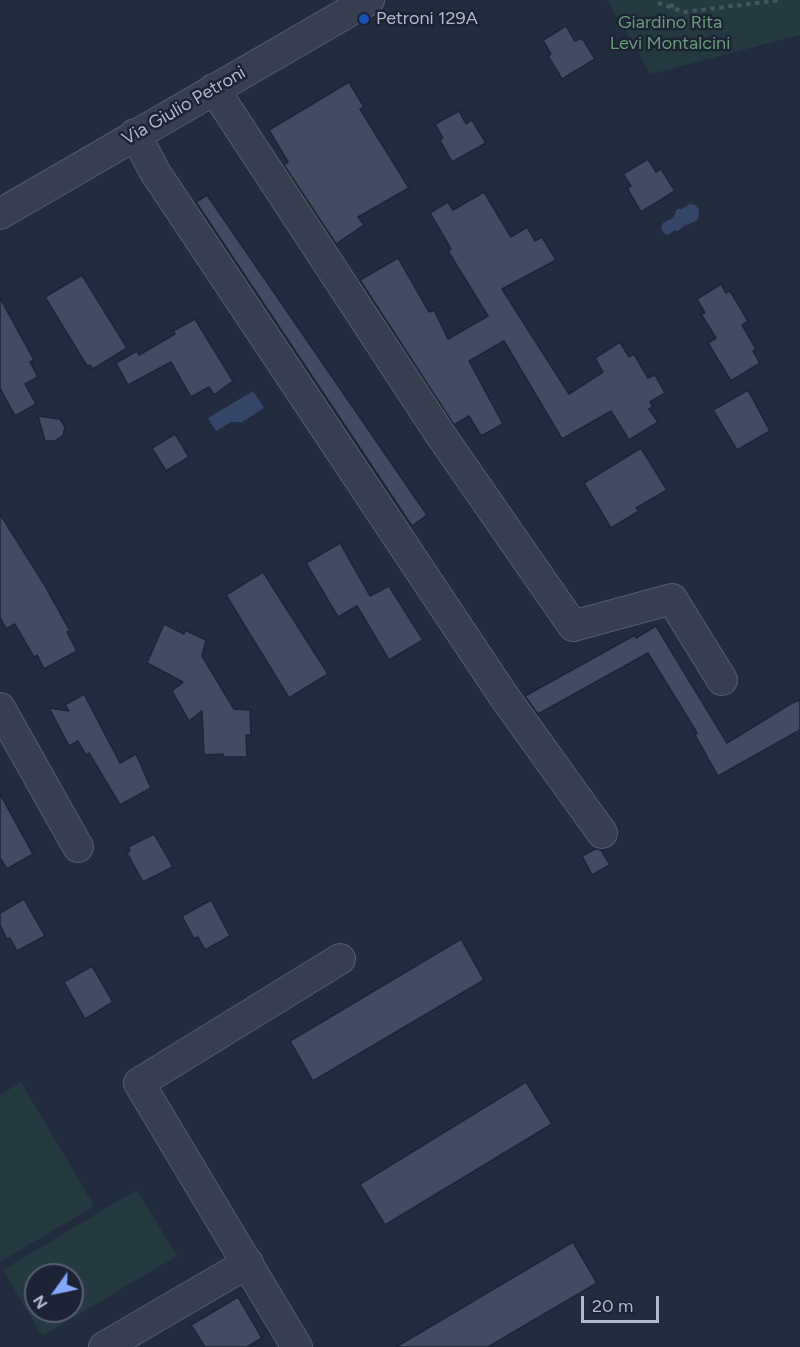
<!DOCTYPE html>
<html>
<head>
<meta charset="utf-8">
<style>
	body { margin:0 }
	#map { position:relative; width:800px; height:1347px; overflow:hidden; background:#222c3f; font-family:Figtree,sans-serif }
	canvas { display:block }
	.north { position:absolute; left:24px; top:1263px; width:60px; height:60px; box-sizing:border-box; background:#1b2334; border:2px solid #575f70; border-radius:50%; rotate:237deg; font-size:16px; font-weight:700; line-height:24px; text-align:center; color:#b2b9ca }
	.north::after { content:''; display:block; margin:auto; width:21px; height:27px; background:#83a6fe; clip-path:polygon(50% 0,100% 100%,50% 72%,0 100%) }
	.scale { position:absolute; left:581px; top:1296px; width:78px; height:27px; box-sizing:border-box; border:3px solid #b2b9ca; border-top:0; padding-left:8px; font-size:18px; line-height:21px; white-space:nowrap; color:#b2b9ca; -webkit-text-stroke:4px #1b2334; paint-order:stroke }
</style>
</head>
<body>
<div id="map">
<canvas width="800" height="1347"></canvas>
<div class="north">N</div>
<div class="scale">20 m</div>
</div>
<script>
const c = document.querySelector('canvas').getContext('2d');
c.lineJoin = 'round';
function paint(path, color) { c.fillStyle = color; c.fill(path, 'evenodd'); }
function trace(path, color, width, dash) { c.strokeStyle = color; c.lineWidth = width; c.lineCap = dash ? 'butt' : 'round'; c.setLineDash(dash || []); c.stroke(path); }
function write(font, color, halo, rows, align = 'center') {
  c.font = font + ' Figtree,sans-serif'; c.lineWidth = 5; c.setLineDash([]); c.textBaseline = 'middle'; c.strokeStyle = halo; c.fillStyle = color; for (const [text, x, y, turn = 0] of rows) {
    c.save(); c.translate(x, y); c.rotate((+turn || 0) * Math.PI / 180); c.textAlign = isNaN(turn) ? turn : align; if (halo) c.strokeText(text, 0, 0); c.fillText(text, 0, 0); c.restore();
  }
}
paint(new Path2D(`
	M 607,0 L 800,0 L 800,35 L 651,74 Z
	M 21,1082 L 94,1206 L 0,1262 L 0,1095 Z
	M 137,1190 L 177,1256 L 42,1336 L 3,1270 ZM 36,1275 L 72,1275 L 72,1311 L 36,1311 Z`), '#243a40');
paint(new Path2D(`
	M 690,204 L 695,205 L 699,209 L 698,220 L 684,226 L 678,231 L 675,230 L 668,235 L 664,233 L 661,228 L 663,223 L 673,218 L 677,209 L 681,209 Z
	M 253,391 L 264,408 L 242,422 L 231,422 L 216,431 L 208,418 Z`), '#354567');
const building = new Path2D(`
	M 566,26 L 575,41 L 582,38 L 595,59 L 562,79 L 548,56 L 551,54 L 543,40 Z
	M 349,82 L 364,107 L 360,109 L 409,188 L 358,217 L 364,225 L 336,244 L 284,165 L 288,162 L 269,130 Z
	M 459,111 L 466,124 L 472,120 L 486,143 L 452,162 L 440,140 L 443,138 L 435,124 Z
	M 648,159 L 656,172 L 661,169 L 675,191 L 641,212 L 627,188 L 631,186 L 623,174 Z
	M 484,192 L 511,237 L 527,227 L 535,241 L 542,237 L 556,260 L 502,289 L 569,394 L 603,372 L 595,358 L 620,342 L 629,357 L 634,354 L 648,378 L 655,375 L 665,393 L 650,402 L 653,407 L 649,409 L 658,422 L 629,440 L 611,411 L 562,439 L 504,341 L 469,361 L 503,424 L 481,436 L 469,416 L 454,425 L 360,280 L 398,258 L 429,312 L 434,310 L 448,339 L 488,316 L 448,251 L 451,249 L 430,213 L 448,202 L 453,210 Z
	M 207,195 L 427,515 L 412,526 L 196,202 Z
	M 82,275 L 127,348 L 93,369 L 90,365 L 87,366 L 45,297 Z
	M 721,284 L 726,293 L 730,291 L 748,321 L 742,325 L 756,349 L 753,351 L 760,363 L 731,381 L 708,343 L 716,338 L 701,314 L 705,313 L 697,299 Z
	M 0,298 L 34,360 L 30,362 L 38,377 L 25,384 L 36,404 L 15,416 L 0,388 Z
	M 195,319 L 233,381 L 214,395 L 209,387 L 191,397 L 171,362 L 128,385 L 116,363 L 137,351 L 139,355 L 175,334 L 173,331 Z
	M 748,390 L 770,431 L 737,450 L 713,410 Z
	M 38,416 L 60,419 L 65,427 L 63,436 L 55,441 L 45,441 Z
	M 175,434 L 189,457 L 166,471 L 152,448 Z
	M 641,448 L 667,490 L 636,508 L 639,511 L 611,528 L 584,483 Z
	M 0,514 L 44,584 L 70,631 L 67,632 L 77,651 L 44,669 L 37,655 L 34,657 L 15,624 L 6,629 L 0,617 Z
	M 340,543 L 370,596 L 389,586 L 423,640 L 389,660 L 357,606 L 338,617 L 306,563 Z
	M 263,572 L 328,674 L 289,698 L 226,595 Z
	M 164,624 L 184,634 L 185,630 L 206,640 L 202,656 L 234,709 L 250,710 L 251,735 L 246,735 L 247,757 L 223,757 L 223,754 L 204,755 L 202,711 L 189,721 L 172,691 L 183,682 L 147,663 Z
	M 656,626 L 727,743 L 792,703 L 800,700 L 800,730 L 718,776 L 695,735 L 697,733 L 648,653 L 538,714 L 525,696 L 635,635 L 636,638 Z
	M 84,694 L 120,763 L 136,754 L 151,788 L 120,805 L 89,753 L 86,755 L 78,741 L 69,746 L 49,708 L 69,711 L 65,705 Z
	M 0,794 L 33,854 L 7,869 L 0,858 Z
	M 154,834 L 173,867 L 143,882 L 127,853 L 130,851 L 128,847 Z
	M 595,849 L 601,850 L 610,865 L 592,875 L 582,856 Z
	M 24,899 L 45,936 L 17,951 L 10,938 L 7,939 L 0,925 L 0,913 Z
	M 211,900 L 230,936 L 205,950 L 198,937 L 194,939 L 182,916 Z
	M 461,939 L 484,980 L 313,1081 L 290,1041 Z
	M 92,966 L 113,1002 L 85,1019 L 64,982 Z
	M 526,1082 L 552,1124 L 385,1225 L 360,1184 Z
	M 573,1242 L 597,1283 L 488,1347 L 396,1347 Z
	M 238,1297 L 262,1338 L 247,1347 L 205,1347 L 191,1325 Z`);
paint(building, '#414b61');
trace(building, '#1d2536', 1.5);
const minor = new Path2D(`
	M 214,89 L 440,434 L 573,626 L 672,599 L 722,680
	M 135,134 L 155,172 L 503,695 L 602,833
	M 0,214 L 369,0
	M 0,708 L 78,847
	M 104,1347 L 248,1263
	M 297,1347 L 139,1083 L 340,959`);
trace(minor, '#545c6d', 32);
trace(new Path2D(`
	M 658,3 L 685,12 L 781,0
	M 671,8 L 674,0`), '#42575d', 4, [4.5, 4.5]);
trace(minor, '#363e4f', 30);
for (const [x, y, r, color] of [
	[364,19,6,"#1a4fb4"]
]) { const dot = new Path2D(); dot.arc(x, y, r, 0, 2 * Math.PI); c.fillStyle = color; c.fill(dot); trace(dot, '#1b2334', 2); }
write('18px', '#b2b9ca', '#1b2334', [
	["Petroni 129A",376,19]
], 'left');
write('18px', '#689c79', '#1b2334', [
	["Giardino Rita",670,23],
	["Levi Montalcini",670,44]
]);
write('18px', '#b2b9ca', '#1b2334', [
	["Via Giulio Petroni",184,106,-30]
]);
</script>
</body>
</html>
